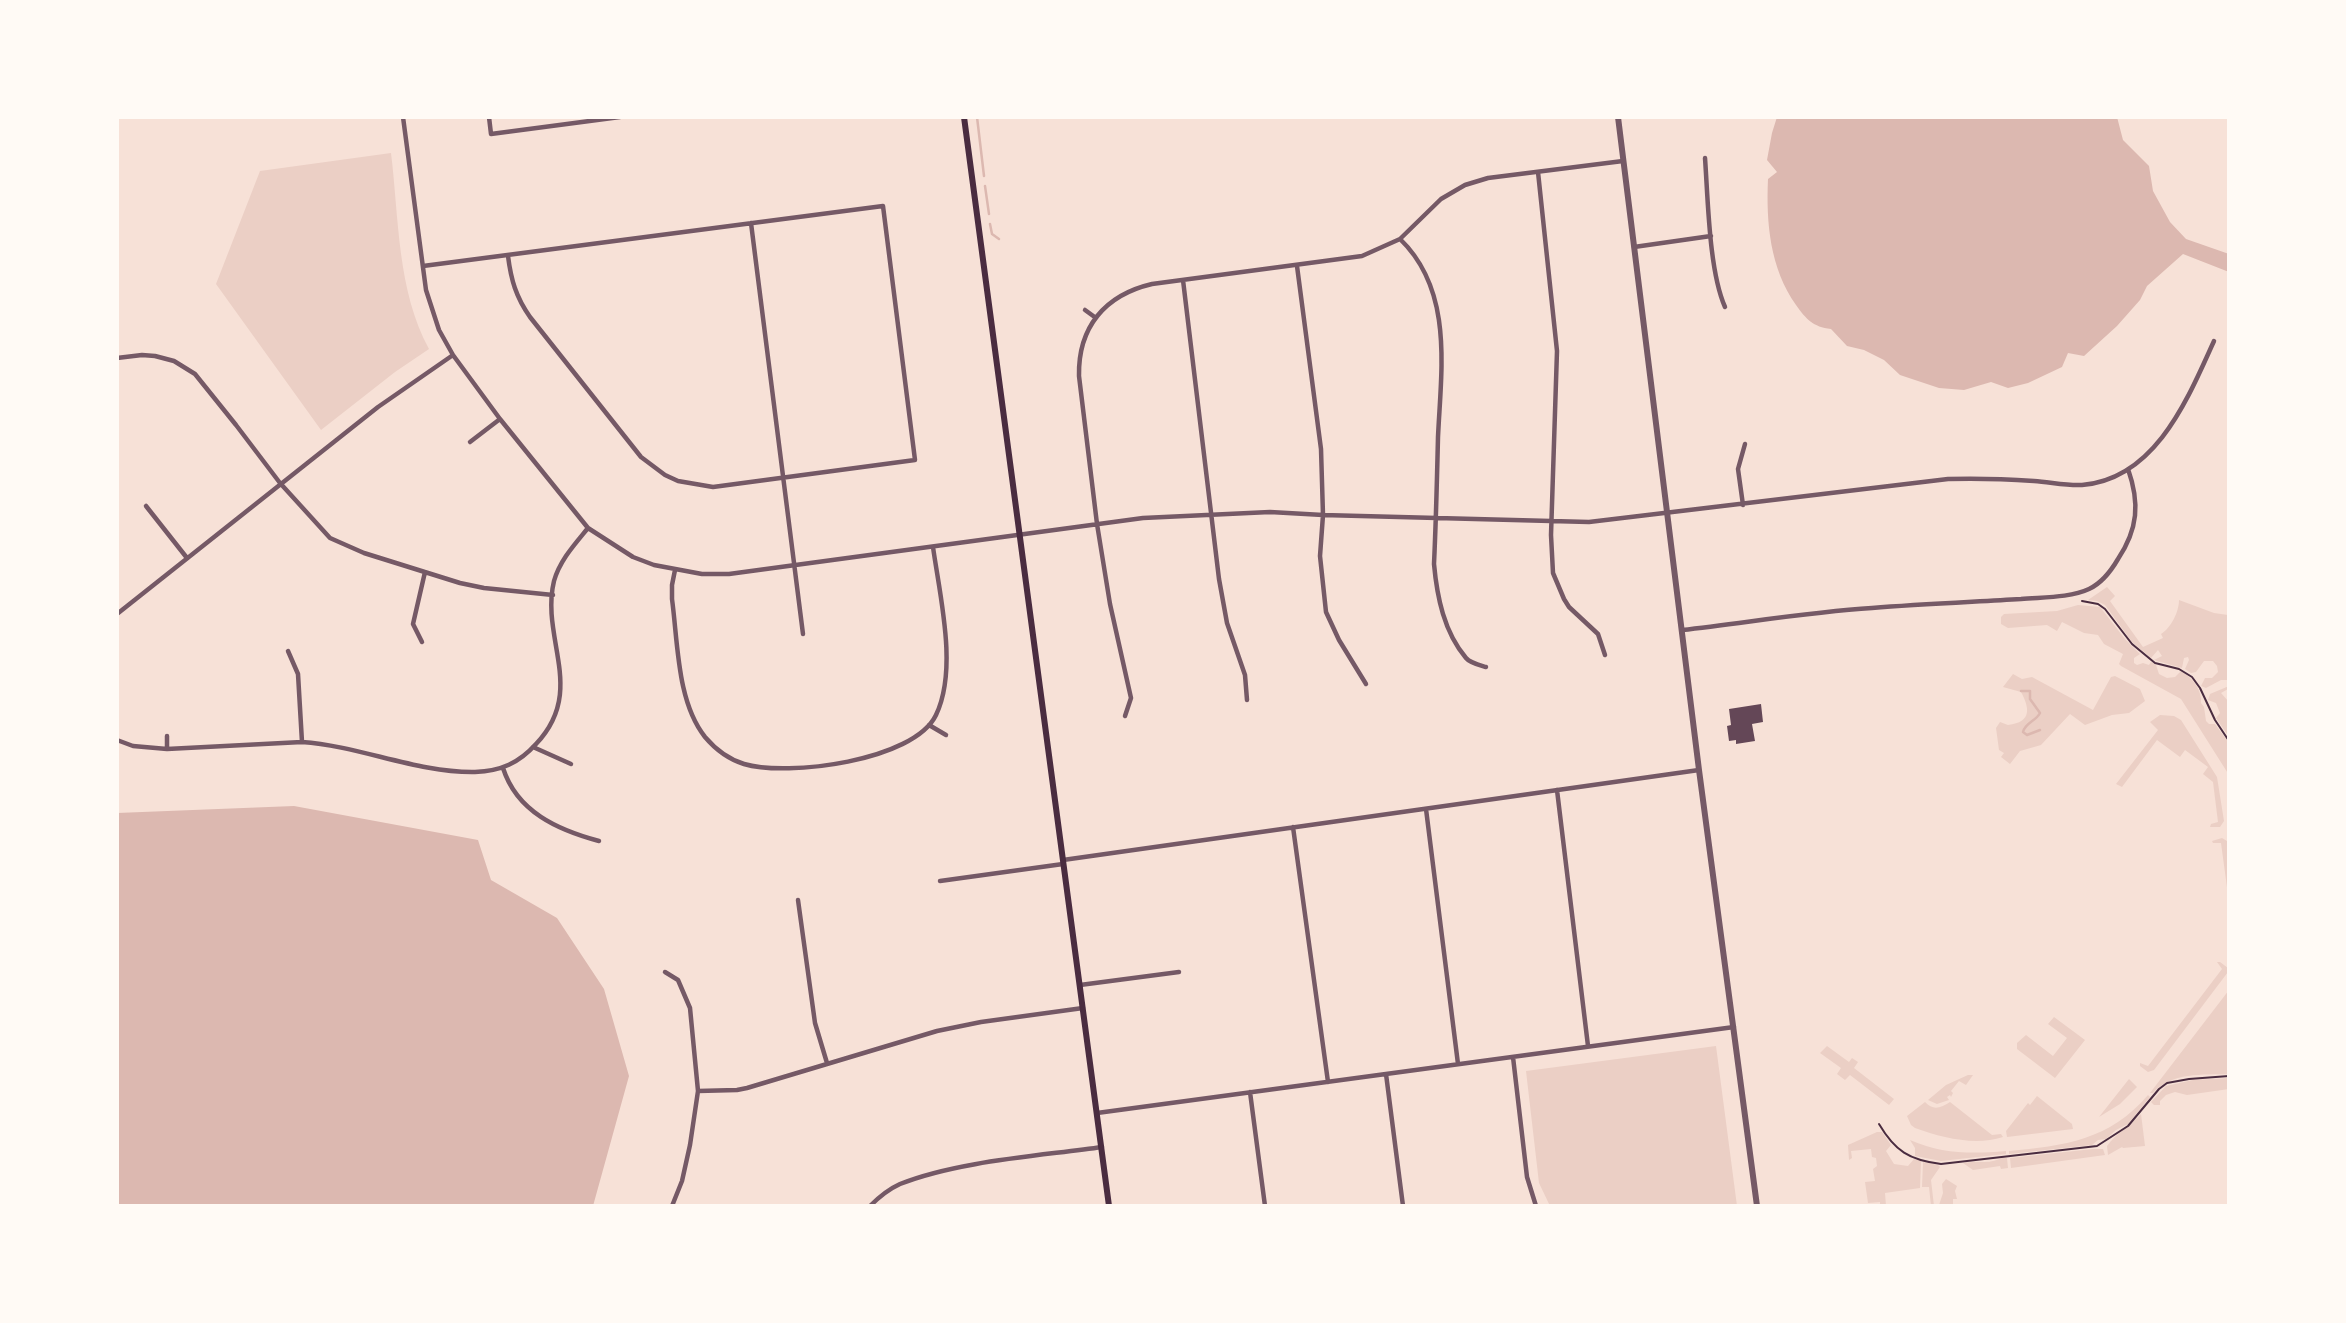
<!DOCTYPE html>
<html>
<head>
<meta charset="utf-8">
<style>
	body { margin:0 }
	#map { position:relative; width:2346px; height:1323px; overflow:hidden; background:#f7e1d7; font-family:"Space Grotesk",sans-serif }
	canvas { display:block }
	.frame { position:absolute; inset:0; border:119px solid #fffaf5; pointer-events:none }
</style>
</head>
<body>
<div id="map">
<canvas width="2346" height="1323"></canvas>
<div class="frame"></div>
</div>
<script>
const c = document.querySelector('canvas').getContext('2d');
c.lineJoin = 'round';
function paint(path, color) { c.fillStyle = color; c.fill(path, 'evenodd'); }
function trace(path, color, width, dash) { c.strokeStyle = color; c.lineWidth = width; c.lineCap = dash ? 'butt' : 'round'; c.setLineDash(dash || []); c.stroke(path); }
paint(new Path2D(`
	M 391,153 C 399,218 397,290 429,349 L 395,372 L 321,430 L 216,284 L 260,171 Z
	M 2107,587 L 2115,596 L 2110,601 L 2143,647 L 2163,638 L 2161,634 C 2171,628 2179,612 2179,600 L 2214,613 L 2228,615 C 2226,636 2229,658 2229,680 L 2221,680 L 2206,688 L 2201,686 L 2205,678 L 2212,678 L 2218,672 L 2217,666 L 2213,661 L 2204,661 L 2196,672 L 2191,673 L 2185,669 L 2189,660 L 2188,657 L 2184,658 L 2182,668 L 2154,660 L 2162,656 L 2158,650 L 2151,658 L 2132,642 L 2105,605 L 2097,601 L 2088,600 Z
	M 2078,605 L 2100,607 L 2125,639 L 2140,654 L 2134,658 L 2134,663 L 2137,665 L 2143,663 L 2149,665 L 2151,662 L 2156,665 L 2159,674 L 2167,678 L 2175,677 L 2181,671 C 2193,678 2202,690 2201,703 L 2204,707 L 2206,721 L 2209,724 L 2215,724 L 2229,743 L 2229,775 L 2181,699 L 2121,666 L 2119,664 L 2123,654 L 2104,644 L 2098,635 L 2084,633 L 2062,622 L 2057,631 L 2047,625 L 2008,628 L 2001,624 L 2001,617 L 2004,614 L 2057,611 Z
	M 2013,674 L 2022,679 L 2032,677 L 2093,710 L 2111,677 L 2115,676 L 2140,689 L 2145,701 L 2129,713 L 2112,715 L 2085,725 L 2070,714 L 2041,745 L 2020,751 L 2010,764 L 2001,757 L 2004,753 L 1999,750 L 1996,728 L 2000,722 L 2008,725 C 2033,722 2029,707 2021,692 L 2003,687 Z
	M 2229,686 L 2228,689 L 2221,693 L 2229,702 L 2229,737 L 2216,718 L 2220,713 L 2216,703 L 2208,700 L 2210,694 Z
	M 2160,715 L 2174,716 L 2181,720 L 2217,777 L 2224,821 L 2220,827 L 2210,827 L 2211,824 L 2218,822 L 2213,782 L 2203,774 L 2208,767 L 2185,750 L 2180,757 L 2157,740 L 2122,787 L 2116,784 L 2158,730 L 2150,722 Z
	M 2222,838 L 2227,841 L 2229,902 L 2221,843 L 2213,843 L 2212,841 Z
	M 2217,962 L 2220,962 L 2228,968 L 2228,972 L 2154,1070 L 2148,1072 L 2140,1066 L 2140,1063 L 2148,1066 L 2222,969 Z
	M 2229,990 L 2229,1074 C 2203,1075 2171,1072 2153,1093 L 2150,1093 Z
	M 2054,1017 L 2085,1040 L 2055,1078 L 2017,1049 L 2017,1043 L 2026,1035 L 2053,1056 L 2067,1038 L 2048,1024 Z
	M 1716,1046 L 1737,1206 L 1550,1206 L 1539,1183 L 1526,1071 Z
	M 1827,1046 L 1849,1062 L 1852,1058 L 1858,1062 L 1854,1068 L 1894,1099 L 1889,1105 L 1850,1075 L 1845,1080 L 1837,1074 L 1841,1068 L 1820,1053 Z
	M 1968,1075 L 1973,1075 L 1966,1085 L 1959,1081 L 1951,1091 L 1953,1093 L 1951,1097 L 1950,1095 L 1947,1097 L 1949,1100 L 1937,1104 L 1928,1100 L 1946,1085 Z
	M 2229,1078 L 2229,1089 L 2187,1095 L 2175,1092 L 2166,1095 L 2160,1101 L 2160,1105 L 2154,1105 L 2151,1102 L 2166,1086 L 2193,1080 Z
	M 2129,1079 L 2137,1087 L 2120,1104 L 2099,1117 Z
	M 2148,1095 L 2150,1097 L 2128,1124 L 2116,1130 L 2106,1139 L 2098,1140 L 2092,1145 L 2009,1154 L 2009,1151 C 2064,1146 2110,1140 2148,1095 Z
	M 2037,1096 L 2072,1124 L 2073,1129 L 2007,1137 L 2006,1131 L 2028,1103 L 2030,1105 Z
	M 1925,1102 C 1933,1111 1941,1108 1950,1102 L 1992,1135 L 2001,1134 L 2003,1137 C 1975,1146 1943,1138 1915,1128 L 1911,1125 L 1907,1116 Z
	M 2141,1114 L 2145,1146 L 2123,1148 L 2122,1147 L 2108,1155 L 2107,1146 C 2116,1133 2130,1126 2141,1114 Z
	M 1877,1132 L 1882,1132 L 1891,1145 L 1886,1151 L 1894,1164 L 1908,1166 L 1914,1159 L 1921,1161 L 1920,1188 L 1885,1193 L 1886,1206 L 1880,1206 L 1880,1202 L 1868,1203 L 1865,1182 L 1875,1181 L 1873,1169 L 1877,1166 L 1876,1158 L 1872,1157 L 1871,1149 L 1851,1151 L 1852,1158 L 1849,1160 L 1848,1145 Z
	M 1910,1140 C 1942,1154 1971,1154 2006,1151 L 2006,1154 L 1941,1161 L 1915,1156 L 1915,1148 Z
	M 2093,1149 L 2103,1149 L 2105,1155 L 2011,1168 L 2010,1158 Z
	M 2002,1158 L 2007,1158 L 2008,1168 L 2001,1169 L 2000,1166 L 1973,1170 L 1963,1163 C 1978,1160 1987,1165 2002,1158 Z
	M 1923,1162 L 1938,1165 L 1940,1167 L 1931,1180 L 1934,1206 L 1931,1206 L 1929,1187 L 1922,1187 Z
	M 1946,1179 L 1957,1186 L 1955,1191 L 1957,1199 L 1953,1199 L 1953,1206 L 1939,1205 L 1943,1193 L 1942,1184 Z`), '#ebcfc5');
paint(new Path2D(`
	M 1777,117 L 2117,117 L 2123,140 L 2149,166 L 2153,191 L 2170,222 L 2186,239 L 2229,254 L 2229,272 L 2183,254 L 2147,286 L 2140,300 L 2117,326 L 2084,356 L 2068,353 L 2062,367 L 2028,383 L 2008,388 L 1991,382 L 1964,390 L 1939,388 L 1900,375 L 1884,360 L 1864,350 L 1847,346 L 1831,329 C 1813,327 1806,319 1796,305 C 1770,268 1766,223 1768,179 L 1777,172 L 1767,160 L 1772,133 Z
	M 294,806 L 478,840 L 491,880 L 557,918 L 604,989 L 629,1076 L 593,1206 L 117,1206 L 117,813 Z`), '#dcb8b0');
trace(new Path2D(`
	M 977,117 L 984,176
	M 985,186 L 989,214
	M 990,224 L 992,234 L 999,239
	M 2021,691 L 2030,691 L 2030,699 L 2040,713 C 2036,721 2025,723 2023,732 L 2027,735 L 2040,730`), '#dcb8b0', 2.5);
paint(new Path2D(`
	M 1761,704 L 1763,722 L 1752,724 L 1755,741 L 1736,744 L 1736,740 L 1729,741 L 1727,726 L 1731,725 L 1729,709 Z`), '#644757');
trace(new Path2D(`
	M 2082,601 L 2098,604 L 2105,609 L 2132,644 L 2155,663 L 2179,669 L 2192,677 L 2200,688 L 2215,720 L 2229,741
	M 1879,1124 C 1895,1151 1909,1160 1941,1164 L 2097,1146 L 2128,1126 L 2159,1089 L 2167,1083 L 2189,1079 L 2229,1076`), '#4a2c40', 2);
trace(new Path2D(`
	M 403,117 L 426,290 L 439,330 L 453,355 L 500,419 L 588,528 L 633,557 L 654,565 L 702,574 L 729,574 L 1143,518 L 1270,512 L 1323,515 L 1589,522 L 1948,479 C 1977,478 2005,479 2034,481 C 2050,482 2067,486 2082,485 C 2156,479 2188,398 2214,341
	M 489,117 L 491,134 L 620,117
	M 1705,158 C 1708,199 1709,271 1725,307
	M 1538,172 L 1557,351 L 1551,535 L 1553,573 L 1564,599 L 1569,607 L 1598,634 L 1605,655
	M 751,223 L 803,634
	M 1400,239 C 1454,291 1441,370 1438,437 C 1437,479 1436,522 1434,564 C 1437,597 1444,632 1466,658 C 1470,663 1479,665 1486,667
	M 1634,247 L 1711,236
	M 423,266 L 883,206 L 915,460 L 713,487 L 678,481 L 665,475 L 641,457 L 530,317 C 516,297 511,280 508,256
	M 1297,266 L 1321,449 L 1323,515 L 1320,556 L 1326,612 L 1339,640 L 1366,684
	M 1183,280 L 1219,579 L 1227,623 L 1245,675 L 1247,700
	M 1085,310 L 1096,318
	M 117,358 L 142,355 L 155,356 L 174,361 L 195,374 L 236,425 L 280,483 L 330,538 L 364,553 L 460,583 L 484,588 L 553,595
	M 470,442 L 500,419
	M 1743,505 L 1738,469 L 1745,444
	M 146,506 L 187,558
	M 675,570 L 672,585 L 672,599 C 678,643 677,702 705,737 C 716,750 728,759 744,764 C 787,777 914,761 936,715 C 958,669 940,597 933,547
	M 117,614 L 378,407 L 453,355
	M 1682,630 C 1745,623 1808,612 1872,608 C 1921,604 1971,602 2021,599 C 2042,597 2070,598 2089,589 C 2102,583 2111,571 2118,559 C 2138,529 2140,503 2128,469
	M 422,642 L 413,624 L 425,572
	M 288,651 L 298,674 L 302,742
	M 1125,716 L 1131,698 L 1110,604 L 1097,524 L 1079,376 C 1078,327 1105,295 1152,284 L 1362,256 L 1400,239 L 1441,199 L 1465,185 L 1488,178 L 1623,161
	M 929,725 L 946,735
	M 117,740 L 133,746 L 167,749 L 302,742 C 360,746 417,773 475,772 C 501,771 519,763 536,744 C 587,690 540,639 554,581 C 560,560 575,544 588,528
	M 533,747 L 571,764
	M 167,749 L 167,736
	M 503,768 C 517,812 558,830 599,841
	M 1557,790 L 1588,1046
	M 1426,809 L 1458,1064
	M 1293,827 L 1328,1082
	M 1063,860 L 1699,770
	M 940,881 L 1063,864
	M 798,900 L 815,1023 L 827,1063
	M 665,972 L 678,980 L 690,1008 L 698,1091 L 690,1145 L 682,1181 L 672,1206
	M 1080,985 L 1179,972
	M 1513,1057 L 1527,1177 L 1536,1206
	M 1386,1074 L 1403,1206
	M 698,1091 L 737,1090 L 747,1088 L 937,1031 L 981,1022 L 1083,1008
	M 1250,1092 L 1265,1206
	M 1097,1113 L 1734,1027
	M 870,1206 C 879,1197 889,1189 900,1184 C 958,1161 1039,1156 1102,1147`), '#755966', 4.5);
trace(new Path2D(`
	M 1618,117 L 1699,770 L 1757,1206`), '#755966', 6);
trace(new Path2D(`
	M 964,117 L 1109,1206`), '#4a2c40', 6);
</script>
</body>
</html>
